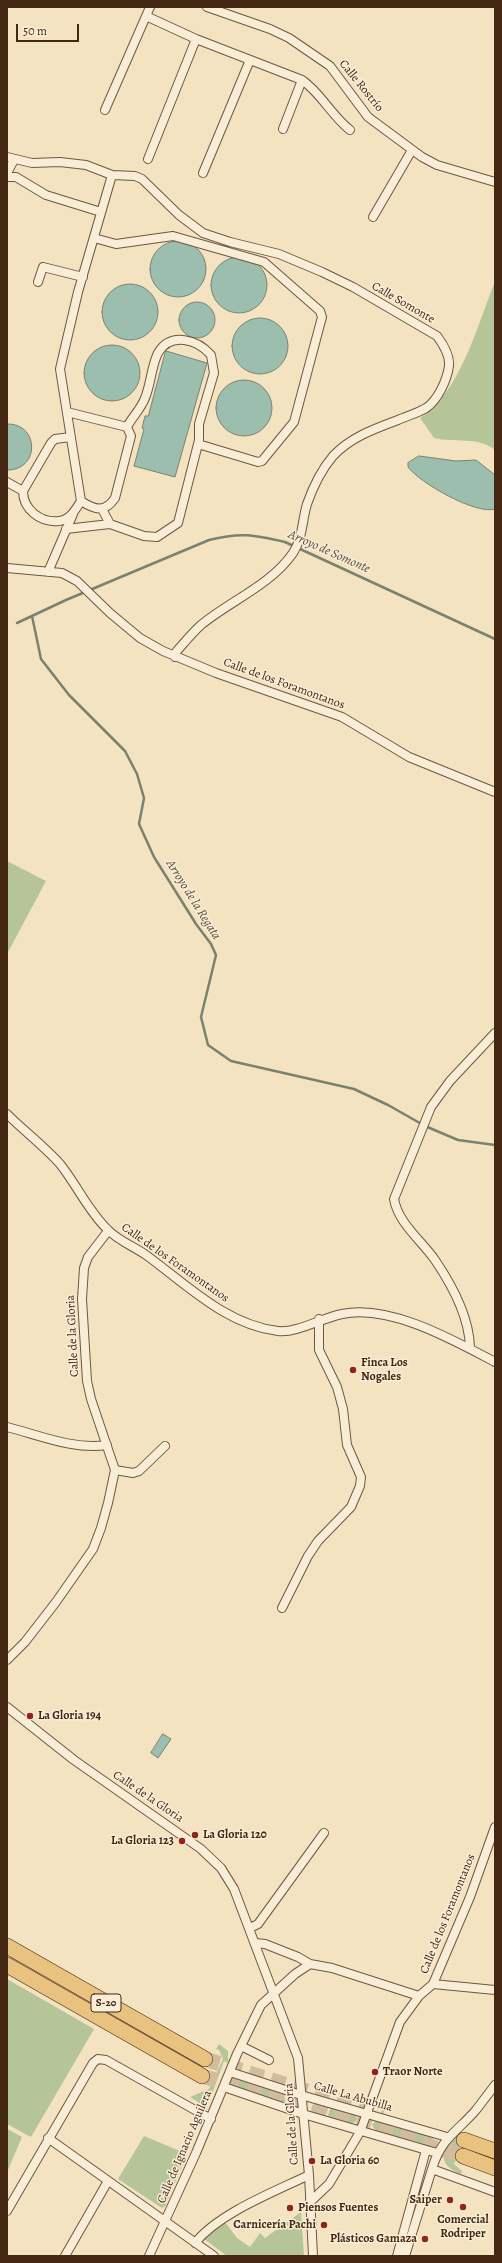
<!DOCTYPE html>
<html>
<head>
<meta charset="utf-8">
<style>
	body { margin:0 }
	#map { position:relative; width:502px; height:2263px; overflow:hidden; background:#f4e3c1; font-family:Alegreya,serif }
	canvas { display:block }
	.frame { position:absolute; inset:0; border:8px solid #442712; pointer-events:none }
	.scale { position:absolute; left:16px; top:24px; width:63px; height:18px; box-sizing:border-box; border:2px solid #442712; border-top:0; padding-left:5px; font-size:12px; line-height:14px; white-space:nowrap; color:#442712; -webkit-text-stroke:3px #f8edd7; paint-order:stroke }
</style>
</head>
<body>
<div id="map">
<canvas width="502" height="2263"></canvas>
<div class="frame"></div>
<div class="scale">50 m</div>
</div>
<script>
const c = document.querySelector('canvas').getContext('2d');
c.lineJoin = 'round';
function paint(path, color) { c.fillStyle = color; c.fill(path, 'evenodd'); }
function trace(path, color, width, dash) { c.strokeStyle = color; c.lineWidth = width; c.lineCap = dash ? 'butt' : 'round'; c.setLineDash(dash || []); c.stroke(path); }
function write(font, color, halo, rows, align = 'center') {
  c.font = font + ' Alegreya,serif'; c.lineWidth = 3; c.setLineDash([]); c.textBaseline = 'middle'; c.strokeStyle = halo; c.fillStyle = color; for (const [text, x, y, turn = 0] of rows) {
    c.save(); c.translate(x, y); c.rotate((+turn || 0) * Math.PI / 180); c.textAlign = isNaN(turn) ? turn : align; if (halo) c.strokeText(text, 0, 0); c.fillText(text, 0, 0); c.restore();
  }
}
paint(new Path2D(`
	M 495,281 L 495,450 C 478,436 454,443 434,438 L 420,418 C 460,393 478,324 495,281 Z
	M 7,861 L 46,881 L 7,954 Z
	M 7,1979 L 94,2029 L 31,2137 L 7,2124 Z
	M 219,2044 L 228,2051 L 228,2063 L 224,2061 L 209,2102 L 203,2105 L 190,2097 L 209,2089 L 223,2059 L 219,2050 L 216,2049 Z
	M 237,2077 L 284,2093 L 286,2106 L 232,2086 L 232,2081 Z
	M 316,2103 L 326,2105 L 322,2116 L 311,2111 L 312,2106 Z
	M 331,2107 L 356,2114 L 357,2120 L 352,2124 L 327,2118 Z
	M 376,2120 L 433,2136 L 433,2142 L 428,2145 L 376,2131 L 372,2125 Z
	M 7,2129 L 22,2137 L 7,2172 Z
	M 460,2131 L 463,2133 L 454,2164 L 462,2171 L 461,2174 C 433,2163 445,2148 460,2131 Z
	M 144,2136 L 187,2154 L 165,2206 L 162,2208 L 118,2179 Z
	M 301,2212 L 304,2256 L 227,2256 L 203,2238 L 225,2222 L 237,2238 L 250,2247 L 260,2233 L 265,2238 Z`), '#b5c597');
const water = new Path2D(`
	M150 269a28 28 0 1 1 56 0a28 28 0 1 1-56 0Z
	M211 285a28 28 0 1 1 56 0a28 28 0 1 1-56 0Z
	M102 312a28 28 0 1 1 56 0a28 28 0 1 1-56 0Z
	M179 320a18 18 0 1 1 36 0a18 18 0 1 1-36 0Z
	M232 346a28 28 0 1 1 56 0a28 28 0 1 1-56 0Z
	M84 373a28 28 0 1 1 56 0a28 28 0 1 1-56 0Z
	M 166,351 L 207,363 L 175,477 L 134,466 L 144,429 L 142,428 L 145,416 L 148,416 Z
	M216 408a28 28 0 1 1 56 0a28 28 0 1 1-56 0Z
	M 7,424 C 40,423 40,471 7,470 Z
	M 419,456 L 456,461 L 476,460 L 495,475 L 495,509 C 476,515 420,483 408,467 L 408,463 Z
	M 163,1734 L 171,1739 L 158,1758 L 151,1753 Z`);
paint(water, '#9cbeae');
trace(water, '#798270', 1);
trace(new Path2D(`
	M 32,616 L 41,659 L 69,695 L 125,751 L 137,774 L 144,798 L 139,824 L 154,857 L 196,924 L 211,944 L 216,955 L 201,1017 L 208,1045 L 231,1061 L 354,1089 L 388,1105 L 425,1126 L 458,1140 L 495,1145
	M 17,623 L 66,600 L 209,540 C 241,532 254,535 285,542 L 495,639`), '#798270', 2.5);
trace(new Path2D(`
	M 205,2059 L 383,2115
	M 202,2076 L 463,2156`), '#d1bd9e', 15, [15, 8]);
const street = new Path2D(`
	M 207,7 L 270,29 L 289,38 L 330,66 L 368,117 L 422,157 L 437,165 L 495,182
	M 146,16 L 196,39 L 302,80 C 321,93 331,115 350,130
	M 105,110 L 150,7
	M 283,129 L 302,80
	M 7,157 L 32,163 L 60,162 L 86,165 L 112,175 L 135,176 L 142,179 L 179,215 L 203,233 L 230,242 L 279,254 L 322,272 L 353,287 L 437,336 C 443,344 450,355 449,366 C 447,380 438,400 426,408 C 418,413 407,416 398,420 C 374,429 351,437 333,456 C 322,469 313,487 307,504 C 302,520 303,538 293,553 C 271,585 230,601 201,625 C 192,633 184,643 176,652 L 175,657
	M 148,159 L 196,39
	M 7,173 L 14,160
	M 203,173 L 250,60
	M 7,177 L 16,177 L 46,195 L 101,212
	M 373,217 L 412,150
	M 94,238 L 116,244 L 173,236 L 264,262 L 320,311 L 322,317 L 294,422 L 262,461 L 258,462 L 198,444
	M 38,282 L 43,267 L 83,277
	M 67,412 L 127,427
	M 71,437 L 55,439 L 51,443 L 23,491 C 23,509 40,523 59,521 C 70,520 76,509 81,501
	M 7,482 L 23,491
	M 102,509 L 110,524 L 144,536 L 157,537 L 178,523 L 199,440 L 199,424 L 214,373 L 211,355 C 198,340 171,331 158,353 C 151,367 151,384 145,398 C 141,409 132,417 127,427 L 131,436 L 115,498 C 105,513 95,510 81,501 L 60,369 L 78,292 L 112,175
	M 66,529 L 110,524
	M 7,568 L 62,573 L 77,581 L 110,613 L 140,638 L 163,651 L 216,673 L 342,717 L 409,757 L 495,792
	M 48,572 L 73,514
	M 7,1114 C 24,1131 44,1146 60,1164 C 77,1185 88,1211 108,1230 C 119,1241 133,1246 146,1255 C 186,1284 226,1325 278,1331 C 297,1333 322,1318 342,1314 C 390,1304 453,1340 495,1362
	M 470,1347 C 469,1317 452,1285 435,1260 C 422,1241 398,1223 394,1199 L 431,1107 L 450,1081 L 495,1033
	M 7,1427 C 39,1435 73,1450 107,1445
	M 115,1470 L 133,1473 L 139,1471 L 165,1446
	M 282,1608 L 308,1556 L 318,1541 L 351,1507 L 360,1486 L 361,1477 L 347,1445 L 343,1409 L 337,1387 L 319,1350 L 319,1319
	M 7,1660 L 25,1642 L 56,1602 L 93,1549 L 101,1528 L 108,1503 L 115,1470 L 91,1399 L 87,1381 L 82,1299 L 84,1268 L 88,1257 L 108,1231
	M 7,1707 L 74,1760 L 201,1849 L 221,1868 L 234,1889 L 298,2058 L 309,2175 L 313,2256
	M 250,1928 L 258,1924 L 324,1833
	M 256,1943 L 265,1944 L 298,1957 L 310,1964 L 332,1968 L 419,1996
	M 433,1984 L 495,1990
	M 241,2046 L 269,2060
	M 230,2072 L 301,2095 L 447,2137
	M 495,2085 C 489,2093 482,2102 476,2110 C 457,2132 441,2138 432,2169 L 495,2192
	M 224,2087 L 303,2114 L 437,2153
	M 48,2138 L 214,2256
	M 310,2202 L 329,2184 L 360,2132 L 400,2022 L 419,1996 L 433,1984 L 470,1897 L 495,1827
	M 7,2211 L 93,2063 L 98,2059 L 106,2060 L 211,2119
	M 195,2243 C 219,2213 274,2192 309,2175
	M 65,2256 L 108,2181
	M 149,2256 L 196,2153 L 237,2054 L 261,2005 L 295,1974 L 310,1964
	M 397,2256 L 426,2150
	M 405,2256 L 432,2169`);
const highway = new Path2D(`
	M 7,1946 L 205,2059
	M 7,1965 L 202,2076
	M 464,2140 L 495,2151
	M 463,2156 L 495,2168`);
trace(street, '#70563e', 10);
trace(highway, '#442712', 16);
trace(street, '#f8edd7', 8);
trace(highway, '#eac280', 15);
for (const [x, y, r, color] of [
	[353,1370,4,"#8f2418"],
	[30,1716,4,"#8f2418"],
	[195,1835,4,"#8f2418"],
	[182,1841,4,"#8f2418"],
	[375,2072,4,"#8f2418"],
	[312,2161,4,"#8f2418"],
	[450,2200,4,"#8f2418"],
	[463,2207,4,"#8f2418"],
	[290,2208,4,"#8f2418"],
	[324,2225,4,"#8f2418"],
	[425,2239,4,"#8f2418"]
]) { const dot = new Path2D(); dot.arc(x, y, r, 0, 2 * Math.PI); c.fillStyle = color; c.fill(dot); trace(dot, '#f8edd7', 1.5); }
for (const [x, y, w] of [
	[106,2003,30]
]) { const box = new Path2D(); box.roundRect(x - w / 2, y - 9, w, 18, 3); c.fillStyle = '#f8edd7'; c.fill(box); trace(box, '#442712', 1); }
write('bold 11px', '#442712', null, [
	["S-20",106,2003]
]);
write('12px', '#442712', '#f8edd7', [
	["Calle Rostrío",361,86,51],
	["Calle Somonte",403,303,30],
	["Calle de los Foramontanos",284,684,20],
	["Calle de los Foramontanos",175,1263,35],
	["Calle de la Gloria",73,1336,-93],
	["Calle de la Gloria",148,1797,34],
	["Calle de los Foramontanos",448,1914,-68],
	["Calle La Abubilla",353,2097,16],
	["Calle de la Gloria",292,2124,-94],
	["Calle de Ignacio Aguilera",185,2147,-67]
]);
write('bold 12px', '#442712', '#f8edd7', [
	["Finca Los",361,1363],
	["Nogales",361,1377],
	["La Gloria 194",38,1716],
	["La Gloria 120",203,1835],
	["La Gloria 123",174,1841,"right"],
	["Traor Norte",383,2072],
	["La Gloria 60",320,2161],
	["Saiper",442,2200,"right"],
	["Piensos Fuentes",298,2208],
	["Comercial",463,2220,"center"],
	["Rodriper",463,2234,"center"],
	["Carnicería Pachi",316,2225,"right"],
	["Plásticos Gamaza",417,2239,"right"]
], 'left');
write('italic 13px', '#5a4d39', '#f8edd7', [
	["Arroyo de Somonte",329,552,24],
	["Arroyo de la Regata",193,900,58]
]);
</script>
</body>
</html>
